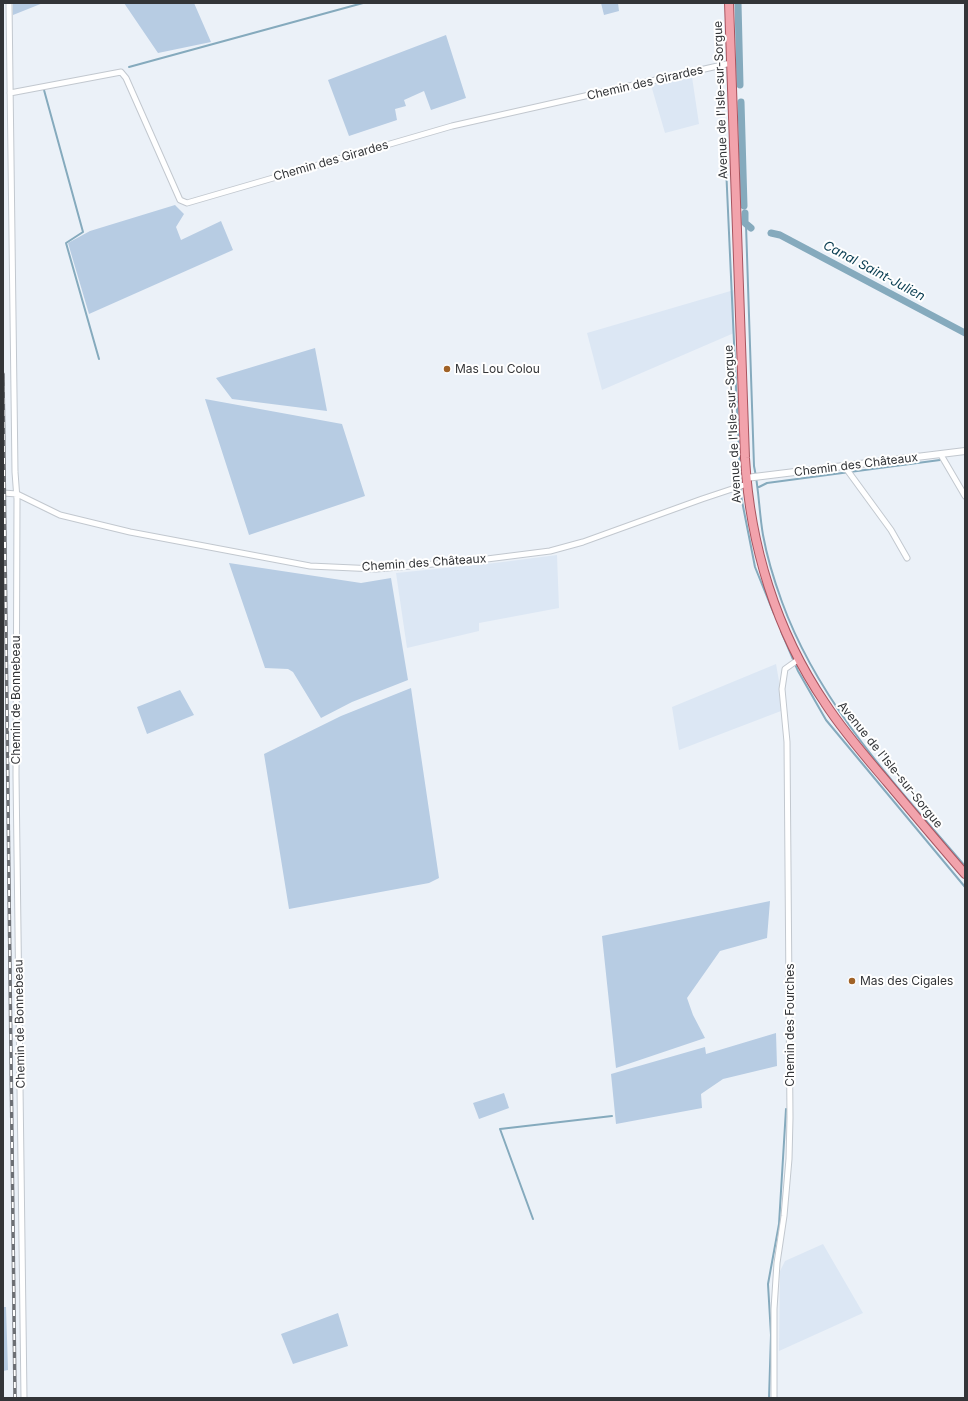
<!DOCTYPE html>
<html>
<head>
<meta charset="utf-8">
<style>
	body { margin:0 }
	#map { position:relative; width:968px; height:1401px; overflow:hidden; background:#ebf1f8; font-family:Inter,sans-serif }
	canvas { display:block }
	.frame { position:absolute; inset:0; border:4px solid #333538; pointer-events:none }
</style>
</head>
<body>
<div id="map">
<canvas width="968" height="1401"></canvas>
<div class="frame"></div>
</div>
<script>
const c = document.querySelector('canvas').getContext('2d');
c.lineJoin = 'round';
function paint(path, color) { c.fillStyle = color; c.fill(path, 'evenodd'); }
function trace(path, color, width, dash) { c.strokeStyle = color; c.lineWidth = width; c.lineCap = dash ? 'butt' : 'round'; c.setLineDash(dash || []); c.stroke(path); }
function write(font, color, halo, rows, align = 'center') {
  c.font = font + ' Inter,sans-serif'; c.lineWidth = 4; c.setLineDash([]); c.textBaseline = 'middle'; c.strokeStyle = halo; c.fillStyle = color; for (const [text, x, y, turn = 0] of rows) {
    c.save(); c.translate(x, y); c.rotate((+turn || 0) * Math.PI / 180); c.textAlign = isNaN(turn) ? turn : align; if (halo) c.strokeText(text, 0, 0); c.fillText(text, 0, 0); c.restore();
  }
}
paint(new Path2D(`
	M 692,77 L 699,124 L 665,133 L 651,85 Z
	M 734,290 L 734,333 L 602,390 L 587,333 Z
	M 557,555 L 559,608 L 479,623 L 479,631 L 407,648 L 396,573 L 495,563 Z
	M 776,664 L 779,681 L 781,711 L 679,750 L 672,707 Z
	M 823,1244 L 863,1313 L 779,1351 L 780,1271 L 785,1261 Z`), '#dce7f4');
paint(new Path2D(`
	M 13,3 L 43,3 L 13,15 Z
	M 124,3 L 194,3 L 211,42 L 158,53 Z
	M 601,3 L 618,3 L 619,11 L 604,15 Z
	M 446,35 L 466,98 L 431,110 L 424,91 L 404,100 L 406,106 L 395,109 L 397,120 L 349,136 L 328,80 Z
	M 175,205 L 184,214 L 176,227 L 181,240 L 221,221 L 233,250 L 89,314 L 68,243 L 90,231 Z
	M 315,348 L 327,411 L 232,399 L 216,378 Z
	M 205,399 L 342,424 L 365,496 L 249,535 Z
	M 229,563 L 361,583 L 391,578 L 408,680 L 352,702 L 321,718 L 293,672 L 288,669 L 265,668 Z
	M 411,688 L 439,878 L 429,883 L 289,909 L 264,754 L 341,716 Z
	M 180,690 L 194,715 L 147,734 L 137,707 Z
	M 770,901 L 767,938 L 720,951 L 687,998 L 693,1015 L 705,1038 L 616,1068 L 602,936 Z
	M 776,1033 L 777,1066 L 723,1079 L 701,1094 L 702,1108 L 616,1124 L 611,1074 L 705,1047 L 706,1054 Z
	M 504,1093 L 509,1108 L 479,1119 L 473,1103 Z
	M 3,1307 L 6,1307 L 8,1370 L 3,1371 Z
	M 338,1313 L 348,1346 L 293,1364 L 281,1334 Z`), '#b7cce3');
trace(new Path2D(`
	M 129,67 L 363,3
	M 44,90 L 83,232 L 66,243 L 99,359
	M 726,167 L 741,496 L 755,567 L 774,614
	M 746,225 L 754,466 C 759,489 759,512 763,535 C 767,557 774,580 782,602 C 819,704 895,784 965,866
	M 759,487 L 767,483 L 940,460
	M 781,631 L 798,671 L 826,720 L 965,887
	M 533,1219 L 500,1129 L 612,1116
	M 769,1398 L 771,1335 L 768,1284 L 779,1224 L 786,1109`), '#85aabd', 2);
trace(new Path2D(`
	M 738,3 L 740,85
	M 741,102 L 744,206
	M 745,213 L 745,223 L 751,228
	M 771,233 L 780,235 L 965,333`), '#85aabd', 7);
const minor = new Path2D(`
	M 9,3 L 15,472 L 17,499 L 16,775 L 24,1398
	M 10,93 L 121,72 L 126,78 L 180,200 L 187,203 L 452,126 L 731,63
	M 941,455 L 965,496
	M 845,467 L 891,530 L 907,558
	M 3,493 L 17,494 L 60,515 L 130,532 L 310,566 L 376,569 L 479,560 L 550,551 L 583,542 L 702,499 L 747,484
	M 774,1398 L 774,1309 L 777,1263 L 784,1216 L 789,1159 L 790,1118 L 787,742 L 782,689 L 785,669 L 799,659`);
const tertiary = new Path2D(`
	M 746,478 L 965,451`);
const primary = new Path2D(`
	M 729,3 L 745,458 C 750,545 776,631 825,703 C 843,731 865,756 887,782 C 913,813 939,844 965,874`);
trace(minor, '#c2c8cf', 7);
trace(tertiary, '#c2c8cf', 8);
trace(primary, '#a9545f', 10);
trace(minor, '#fff', 5);
trace(tertiary, '#fff', 6);
trace(primary, '#f2a3ac', 8);
const rail = new Path2D(`
	M 3,374 L 15,1398`);
trace(rail, '#6c6f74', 3.5);
trace(rail, '#fff', 2, [6]);
for (const [x, y, r, color] of [
	[447,369,4,"#a06227"],
	[852,981,4,"#a06227"]
]) { const dot = new Path2D(); dot.arc(x, y, r, 0, 2 * Math.PI); c.fillStyle = color; c.fill(dot); trace(dot, '#fff', 1.5); }
write('12px', '#333538', '#fff', [
	["Chemin des Girardes",645,83,-13],
	["Avenue de l'Isle-sur-Sorgue",721,100,-92],
	["Chemin des Girardes",331,161,-16],
	["Avenue de l'Isle-sur-Sorgue",733,424,-93],
	["Chemin des Châteaux",856,465,-7],
	["Chemin des Châteaux",424,563,-4],
	["Chemin de Bonnebeau",16,700,-90],
	["Avenue de l'Isle-sur-Sorgue",890,765,51],
	["Chemin de Bonnebeau",20,1024,-91],
	["Chemin des Fourches",790,1025,-90]
]);
write('12px', '#333538', '#fff', [
	["Mas Lou Colou",455,369],
	["Mas des Cigales",860,981]
], 'left');
write('italic 13px', '#0a3e52', '#fff', [
	["Canal Saint-Julien",874,271,28]
]);
</script>
</body>
</html>
